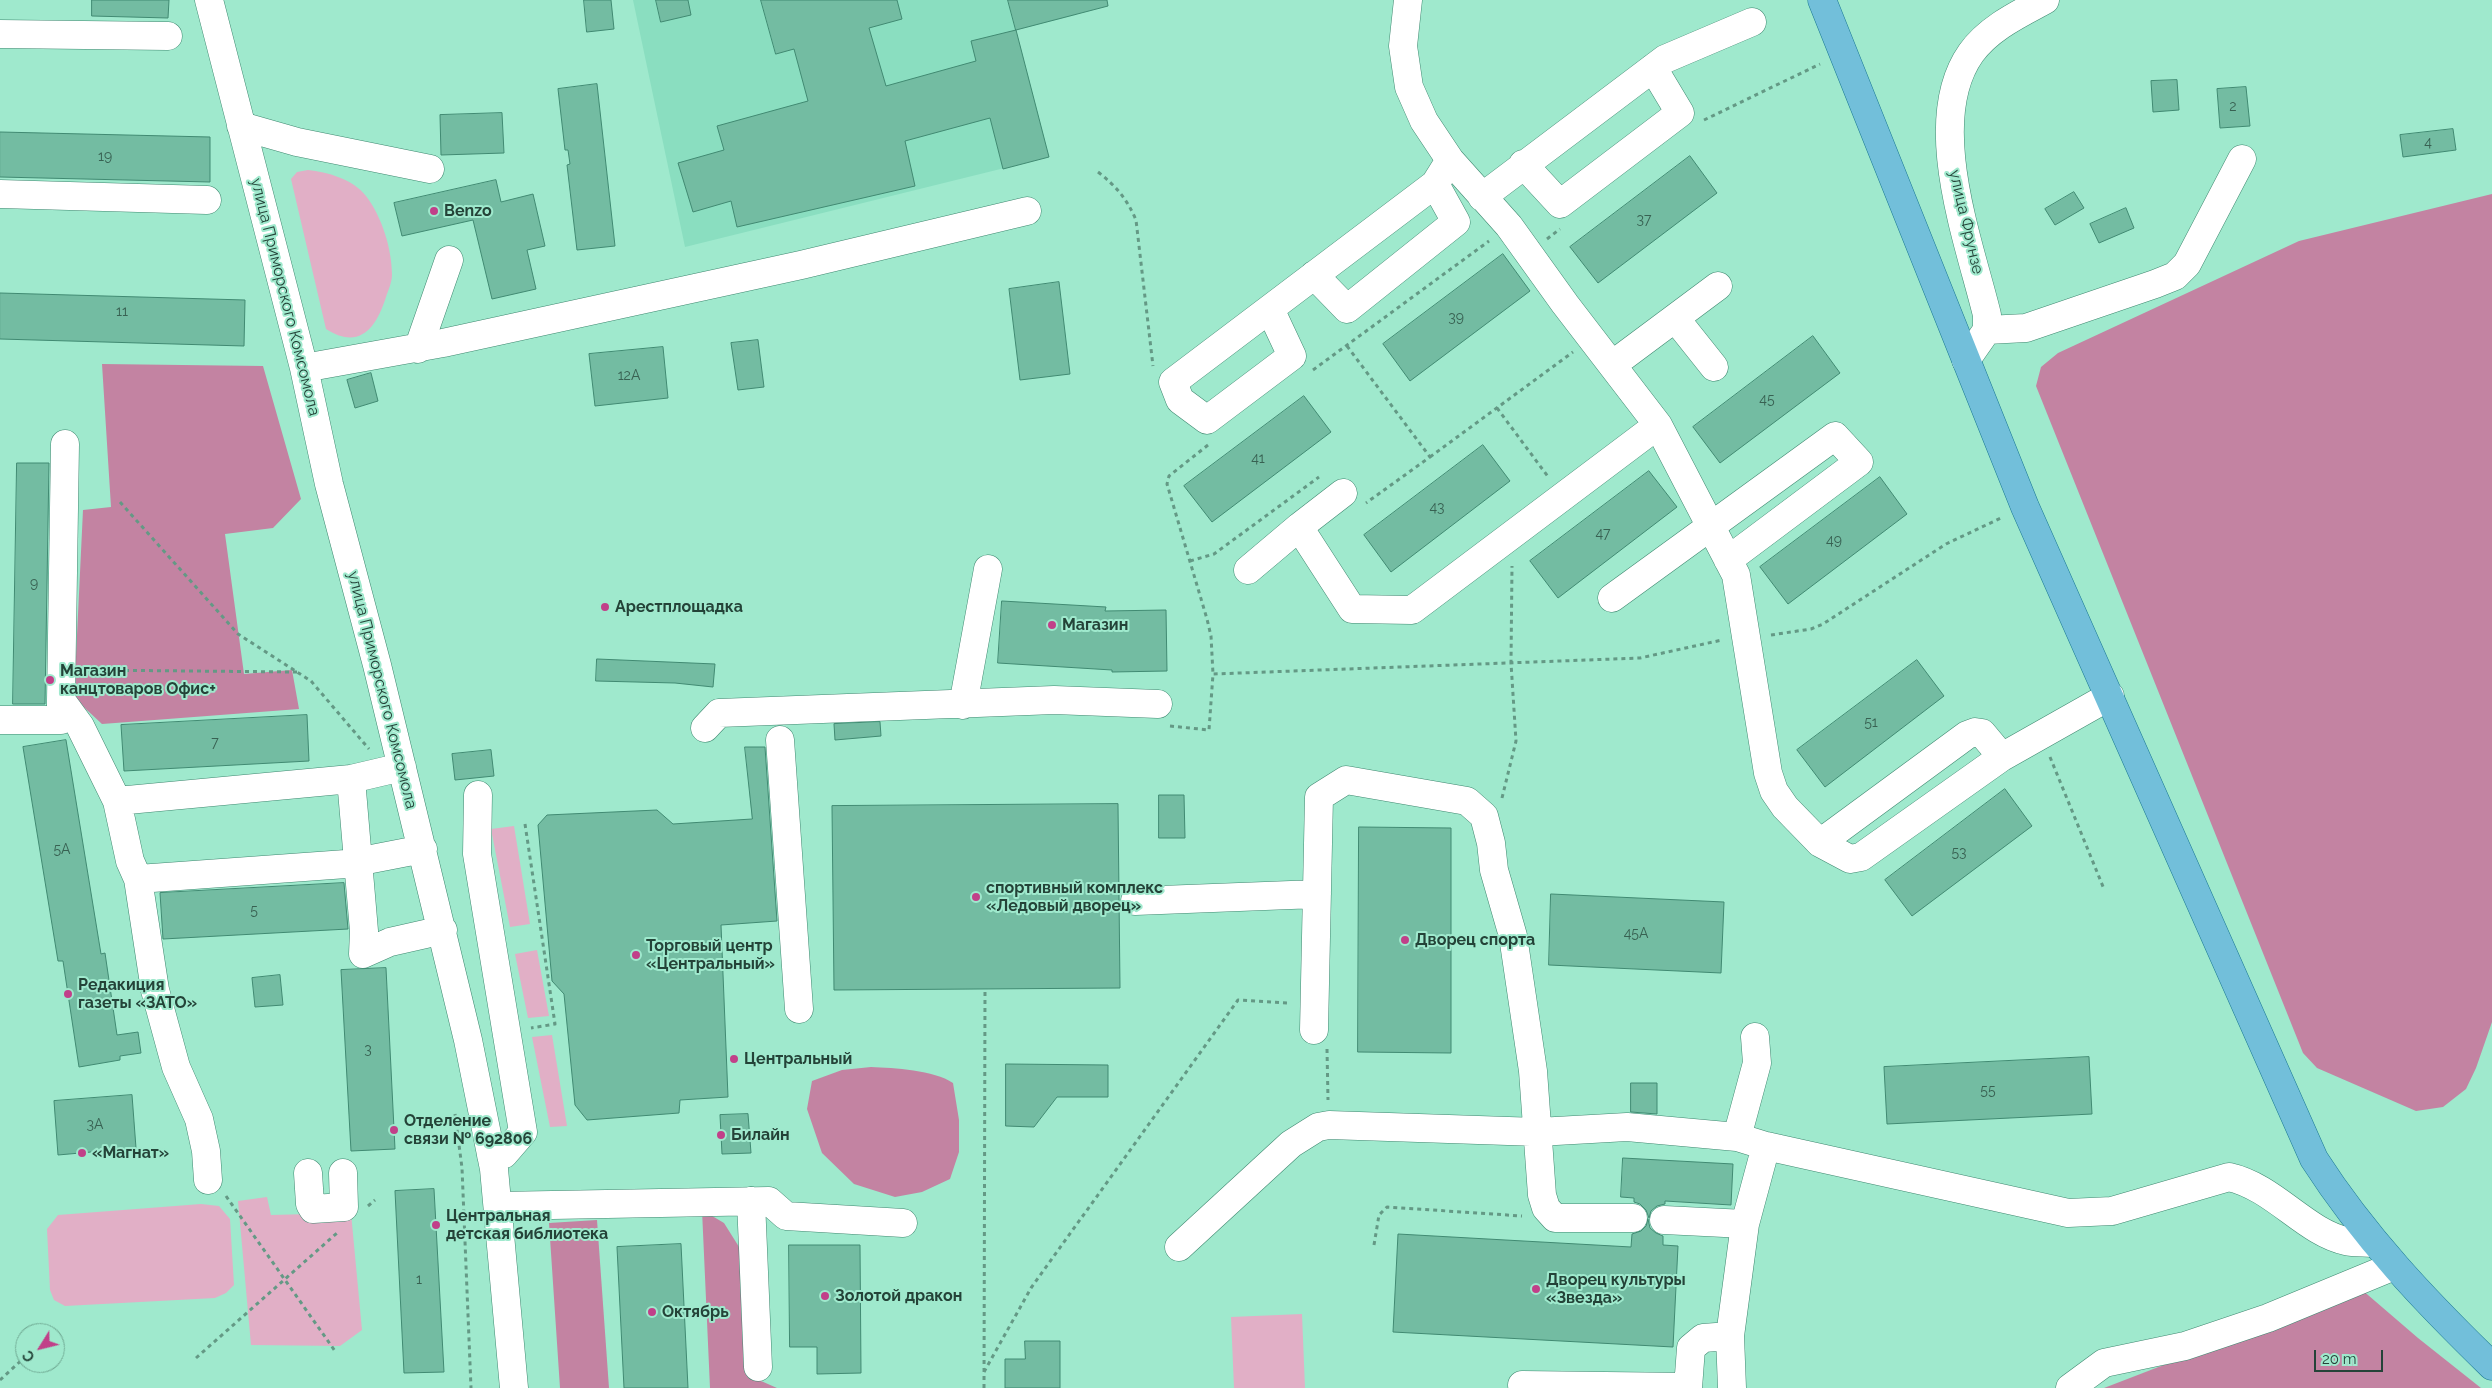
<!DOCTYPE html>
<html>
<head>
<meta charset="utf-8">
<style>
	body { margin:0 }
	#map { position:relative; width:2492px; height:1388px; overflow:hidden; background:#9fe9cd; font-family:Raleway,sans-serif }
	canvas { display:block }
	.north { position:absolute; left:15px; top:1323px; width:50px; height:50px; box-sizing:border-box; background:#9fe9cd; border:1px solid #6ea791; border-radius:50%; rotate:234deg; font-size:14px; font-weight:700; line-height:20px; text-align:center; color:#244338 }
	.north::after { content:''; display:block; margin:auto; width:18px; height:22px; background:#c14089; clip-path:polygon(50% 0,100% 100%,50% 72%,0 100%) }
	.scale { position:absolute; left:2314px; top:1350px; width:69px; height:22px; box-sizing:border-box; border:2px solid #244338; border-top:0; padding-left:6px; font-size:15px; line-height:18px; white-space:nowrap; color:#244338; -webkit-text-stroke:4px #9fe9cd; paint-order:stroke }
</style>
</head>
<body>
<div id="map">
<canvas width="2492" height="1388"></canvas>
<div class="north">С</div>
<div class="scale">20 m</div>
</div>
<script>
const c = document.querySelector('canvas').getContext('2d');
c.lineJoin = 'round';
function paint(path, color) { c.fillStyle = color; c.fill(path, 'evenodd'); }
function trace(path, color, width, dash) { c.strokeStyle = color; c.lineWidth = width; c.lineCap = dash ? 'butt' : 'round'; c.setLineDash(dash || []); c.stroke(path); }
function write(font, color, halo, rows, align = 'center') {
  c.font = font + ' Raleway,sans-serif'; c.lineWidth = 4; c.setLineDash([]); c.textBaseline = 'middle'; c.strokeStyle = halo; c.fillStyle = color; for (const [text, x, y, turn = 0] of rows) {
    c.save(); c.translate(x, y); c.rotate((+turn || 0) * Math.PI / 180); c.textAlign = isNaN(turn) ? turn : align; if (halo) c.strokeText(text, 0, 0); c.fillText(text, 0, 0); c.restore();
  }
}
paint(new Path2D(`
	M 633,0 L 1072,0 L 1076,15 L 1016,30 L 1049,157 L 685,247 Z`), '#8adec0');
paint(new Path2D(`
	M 308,170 C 327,172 353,179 366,196 C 382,217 392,249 392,275 C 392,282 388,291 386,297 C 376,329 359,350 326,329 L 291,179 L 297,172 Z
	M 514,826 L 530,924 L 510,927 L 491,829 Z
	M 537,950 L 549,1016 L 528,1018 L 515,954 Z
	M 552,1035 L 567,1126 L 550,1127 L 532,1037 Z
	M 267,1197 L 271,1215 L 351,1213 L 362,1330 L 340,1346 L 251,1345 L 238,1201 Z
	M 201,1204 L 219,1206 L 230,1219 L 234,1285 L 226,1293 L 215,1298 L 65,1306 L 54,1300 L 50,1290 L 47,1229 L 58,1215 Z
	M 1302,1314 L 1305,1388 L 1234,1388 L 1231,1317 Z`), '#e1afc6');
paint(new Path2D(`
	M 2492,194 L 2492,1022 L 2476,1068 L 2466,1089 L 2443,1107 L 2416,1111 L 2317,1068 L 2303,1053 L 2036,386 L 2041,367 L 2058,353 L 2299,241 Z
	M 102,364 L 263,366 L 301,499 L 273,528 L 225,534 L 244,674 L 292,670 L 299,709 L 102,724 L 74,698 L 83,510 L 111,507 Z
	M 871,1067 C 894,1068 934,1070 953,1083 L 959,1120 L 959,1152 L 950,1179 L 922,1192 L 895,1197 L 854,1184 L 822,1153 L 807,1109 L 812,1081 L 842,1070 Z
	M 702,1210 L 724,1223 L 746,1258 L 752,1377 L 777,1388 L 710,1388 Z
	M 597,1220 L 609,1388 L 560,1388 L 549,1223 Z
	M 2361,1289 L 2418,1338 L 2481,1388 L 2104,1388 Z`), '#c383a2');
const building = new Path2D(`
	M 92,0 L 169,0 L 168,18 L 92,16 Z
	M 584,0 L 611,0 L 614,29 L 587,32 Z
	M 656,0 L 688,0 L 691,15 L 661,22 Z
	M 761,0 L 897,0 L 902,19 L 869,28 L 886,86 L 976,61 L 971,41 L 1016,30 L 1049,157 L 1003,169 L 990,118 L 905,141 L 915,186 L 737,227 L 731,201 L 693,212 L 678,163 L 724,150 L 717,126 L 808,101 L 794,49 L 776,54 Z
	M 1008,0 L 1107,0 L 1108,6 L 1016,30 Z
	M 2177,80 L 2179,110 L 2153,112 L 2151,81 Z
	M 597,84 L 615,246 L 577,250 L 567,165 L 570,164 L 568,150 L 565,150 L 558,89 Z
	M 2246,87 L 2250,126 L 2220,128 L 2217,89 Z
	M 502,113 L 504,153 L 441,155 L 440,115 Z
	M 2453,129 L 2456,150 L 2403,157 L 2400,135 Z
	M 0,132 L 210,137 L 210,182 L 0,177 Z
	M 1690,156 L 1717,193 L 1598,283 L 1570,247 Z
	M 496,180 L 501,202 L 533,194 L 545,246 L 527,250 L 536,289 L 492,299 L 473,220 L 402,236 L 394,203 Z
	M 2074,192 L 2084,208 L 2055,225 L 2045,209 Z
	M 2126,208 L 2134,228 L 2099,243 L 2090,224 Z
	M 1503,254 L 1530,291 L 1410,381 L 1383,344 Z
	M 1059,282 L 1070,374 L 1020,380 L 1009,289 Z
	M 0,293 L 245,300 L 244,346 L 0,339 Z
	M 1813,336 L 1840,373 L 1720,463 L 1693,427 Z
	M 758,340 L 764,387 L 738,390 L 731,343 Z
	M 663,347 L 668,398 L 595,406 L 589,354 Z
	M 371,373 L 378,401 L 355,408 L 347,380 Z
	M 1304,396 L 1331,432 L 1212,522 L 1184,486 Z
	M 1483,445 L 1510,481 L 1391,572 L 1364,535 Z
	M 17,463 L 49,463 L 45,704 L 13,704 Z
	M 1649,471 L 1677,507 L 1558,598 L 1530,561 Z
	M 1880,477 L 1907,514 L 1788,604 L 1760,567 Z
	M 1002,601 L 1106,607 L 1105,611 L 1166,610 L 1167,671 L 1112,672 L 1112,670 L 998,663 Z
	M 597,659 L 715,664 L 713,687 L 675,683 L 596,681 Z
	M 1917,660 L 1944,696 L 1825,787 L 1797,750 Z
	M 307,715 L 309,761 L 124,771 L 121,725 Z
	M 880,722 L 881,736 L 835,740 L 834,724 Z
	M 66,740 L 101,954 L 105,953 L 117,1035 L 138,1032 L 141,1053 L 120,1056 L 120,1060 L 79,1067 L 63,961 L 58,961 L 23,747 Z
	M 745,747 L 765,747 L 777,921 L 721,925 L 728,1097 L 680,1100 L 679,1113 L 587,1120 L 575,1105 L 564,994 L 552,981 L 538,825 L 547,815 L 657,810 L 673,824 L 752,819 Z
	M 491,750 L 494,776 L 455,780 L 452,754 Z
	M 2005,789 L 2032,826 L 1912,916 L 1885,880 Z
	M 1159,795 L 1184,795 L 1185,838 L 1159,838 Z
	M 1118,804 L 1120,988 L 834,990 L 832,806 Z
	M 1359,827 L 1451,828 L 1451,1053 L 1358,1052 Z
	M 344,883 L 348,929 L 163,939 L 160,893 Z
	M 1551,894 L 1724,902 L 1721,973 L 1549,965 Z
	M 386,968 L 395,1149 L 351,1151 L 341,970 Z
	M 280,975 L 283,1005 L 255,1007 L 252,978 Z
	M 2089,1057 L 2092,1114 L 1887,1124 L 1884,1067 Z
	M 1006,1064 L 1108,1065 L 1108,1097 L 1057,1097 L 1034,1127 L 1006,1126 Z
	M 1631,1083 L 1657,1083 L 1657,1114 L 1631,1112 Z
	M 132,1095 L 136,1148 L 58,1155 L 54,1101 Z
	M 748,1114 L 751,1153 L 722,1154 L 720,1115 Z
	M 1623,1158 L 1733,1164 L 1731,1205 L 1665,1201 L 1665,1204 L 1657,1206 L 1651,1211 L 1649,1218 L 1646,1210 L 1640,1204 L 1634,1202 L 1634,1198 L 1621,1197 Z
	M 434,1189 L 444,1372 L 404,1373 L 395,1191 Z
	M 1648,1219 L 1650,1228 L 1656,1233 L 1663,1236 L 1663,1245 L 1678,1246 L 1673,1347 L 1393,1332 L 1398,1234 L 1631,1247 L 1632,1234 L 1641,1231 L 1646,1226 Z
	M 681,1244 L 688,1388 L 624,1388 L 617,1247 Z
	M 789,1245 L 860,1245 L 861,1373 L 817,1374 L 817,1347 L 790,1347 Z
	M 1025,1341 L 1060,1341 L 1060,1388 L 1005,1388 L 1005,1359 L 1025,1359 Z`);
paint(building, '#73bca2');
trace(building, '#418a72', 1);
const minor = new Path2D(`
	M 209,0 L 304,368 L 329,484 L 377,665 L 468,1040 L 494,1169 L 514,1388
	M 1408,0 L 1403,46 L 1409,87 L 1424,121 L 1450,160 L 1509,226 L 1565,304 L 1658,425 L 1736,575 L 1768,773 L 1774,791 L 1785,807 L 1820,843 L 1850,859 L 1861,857 L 2002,757 L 2110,696
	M 0,34 L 168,36
	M 241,126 L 297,142 L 430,169
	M 1523,164 L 1560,204 L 1680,113 L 1653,68
	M 0,194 L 207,200
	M 1482,197 L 1665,59 L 1752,22
	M 1314,275 L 1347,309 L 1456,222 L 1435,184
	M 1270,309 L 1292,356 L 1207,420 L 1180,400 L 1173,382 L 1435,184 L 1450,160
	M 1675,318 L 1714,367
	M 1987,330 L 2026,328 L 2155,284 L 2175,276 L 2187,264 L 2242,159
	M 418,349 L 449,260
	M 1966,360 L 1987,330 L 1987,315 C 1969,241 1923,121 1971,53 C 1989,28 2019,14 2045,0
	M 1612,365 L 1718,286
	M 304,368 L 443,343 L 801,265 L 1027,211
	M 65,444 L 61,700 L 80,726 L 117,801
	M 1299,527 L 1343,493
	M 1248,570 L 1299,527 L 1352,609 L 1412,610 L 1658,425
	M 1612,598 L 1835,436 L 1859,462 L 1728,560
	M 963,705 L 988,569
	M 0,720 L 61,720 L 61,700
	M 705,728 L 719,713 L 1054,700 L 1158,704
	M 780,740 L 799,1009
	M 402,767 L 351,779 L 117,801 L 130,861 L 138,879 L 346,864 L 423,849
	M 351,779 L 364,931 L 363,954 L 390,942 L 443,930
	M 478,795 L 477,854 L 523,1132 L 504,1154 L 491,1155
	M 1820,843 L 1967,735 L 1975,732 L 1982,733 L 2002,757
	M 138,879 L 155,990 L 176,1067 L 199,1119 L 206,1151 L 208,1180
	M 1135,901 L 1317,894
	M 1314,1030 L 1319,797 L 1346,780 L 1467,801 L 1484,816 L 1491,843 L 1494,870 L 1513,936 L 1533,1071 L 1542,1195 L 1546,1208 L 1555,1218 L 1633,1218
	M 1737,1137 L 1757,1063 L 1755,1037
	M 308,1173 L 310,1204 L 313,1209 L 344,1207 L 343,1173
	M 751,1201 L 758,1367
	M 498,1206 L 769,1201 L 786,1216 L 903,1223
	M 1664,1220 L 1745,1224
	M 1179,1247 L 1291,1144 L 1318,1127 L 1329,1125 L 1538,1132 L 1627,1127 L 1737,1137 L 1766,1146 L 2068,1213 L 2112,1211 L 2229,1177 C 2274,1187 2305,1232 2346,1241 C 2355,1243 2365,1242 2373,1243
	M 1730,1336 L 1745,1224 L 1766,1146
	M 1522,1385 L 1688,1387
	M 1688,1388 L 1691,1348 L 1703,1338 L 1730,1336 L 1732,1388
	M 2070,1388 L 2104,1363 L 2185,1346 L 2268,1318 L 2394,1266`);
const major = new Path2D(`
	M 1822,0 L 2025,507 L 2314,1159 C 2364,1237 2426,1302 2492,1366`);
trace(minor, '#3f8870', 29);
trace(major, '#1a7892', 29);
trace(new Path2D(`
	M 1704,120 L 1820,64
	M 1098,172 C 1116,186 1127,199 1136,220 L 1153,366
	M 1547,239 L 1560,229
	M 1347,346 L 1430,457 L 1366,503
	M 1313,370 L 1489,241
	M 1497,408 L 1549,478
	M 1208,445 L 1169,476 L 1167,484 L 1207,619 L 1211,636 L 1213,674
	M 1430,457 L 1573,352
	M 120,502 L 238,634 L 311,681 L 369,749
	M 1190,561 L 1214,554 L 1319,477
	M 1771,635 L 1811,629 L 1823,624 L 1946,544 L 2003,517
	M 85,670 L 297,672
	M 1170,726 L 1209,730 L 1213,674 L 1640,658 L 1722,640
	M 2050,757 L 2104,889
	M 1502,798 L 1516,741 L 1511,663 L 1512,566
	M 525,824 L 555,1024 L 531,1028
	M 1327,1049 L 1328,1100
	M 455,1114 L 462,1168 L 471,1388
	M 226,1196 L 335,1351
	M 368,1206 L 375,1200
	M 1374,1245 L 1379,1215 L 1387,1207 L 1522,1216
	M 196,1358 L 337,1233
	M 984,1372 L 1031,1288 L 1238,1000 L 1289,1003
	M 0,1380 L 25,1357
	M 984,1388 L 985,989`), '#649985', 3, [4, 4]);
trace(minor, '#fff', 28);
trace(major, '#72bfda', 28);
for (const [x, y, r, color] of [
	[434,211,5,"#c14089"],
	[605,607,5,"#c14089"],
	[1052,625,5,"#c14089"],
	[50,680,5,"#c14089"],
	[976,897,5,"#c14089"],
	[1405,940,5,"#c14089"],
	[636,955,5,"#c14089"],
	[68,994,5,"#c14089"],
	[734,1059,5,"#c14089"],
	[394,1130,5,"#c14089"],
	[721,1135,5,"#c14089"],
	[82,1153,5,"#c14089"],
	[436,1225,5,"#c14089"],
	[1536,1289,5,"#c14089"],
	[825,1296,5,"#c14089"],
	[652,1312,5,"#c14089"]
]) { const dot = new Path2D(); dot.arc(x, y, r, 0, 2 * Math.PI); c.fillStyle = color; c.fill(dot); trace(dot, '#9fe9cd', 2); }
write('14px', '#386152', null, [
	["2",2233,107],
	["4",2428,143],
	["19",105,157],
	["37",1644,220],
	["11",122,312],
	["39",1456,318],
	["12А",629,376],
	["45",1767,400],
	["41",1258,459],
	["43",1437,508],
	["47",1603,534],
	["49",1834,541],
	["9",34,584],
	["51",1871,723],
	["7",215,743],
	["5А",62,850],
	["53",1959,853],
	["5",254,911],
	["45А",1636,934],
	["3",368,1050],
	["55",1988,1091],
	["3А",95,1125],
	["1",419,1280]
]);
write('bold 16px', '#244338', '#9fe9cd', [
	["Benzo",444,211],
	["Арестплощадка",615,607],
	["Магазин",1062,625],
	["Магазин",60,671],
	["канцтоваров Офис+",60,689],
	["спортивный комплекс",986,888],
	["«Ледовый дворец»",986,906],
	["Дворец спорта",1415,940],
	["Торговый центр",646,946],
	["«Центральный»",646,964],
	["Редакиция",78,985],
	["газеты «ЗАТО»",78,1003],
	["Центральный",744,1059],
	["Отделение",404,1121],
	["связи № 692806",404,1139],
	["Билайн",731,1135],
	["«Магнат»",92,1153],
	["Центральная",446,1216],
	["детская библиотека",446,1234],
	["Дворец культуры",1546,1280],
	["«Звезда»",1546,1298],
	["Золотой дракон",835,1296],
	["Октябрь",662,1312]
], 'left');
write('16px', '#244338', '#9fe9cd', [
	["улица Фрунзе",1966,222,77],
	["улица Приморского Комсомола",285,297,76],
	["улица Приморского Комсомола",382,690,76]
]);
</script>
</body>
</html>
